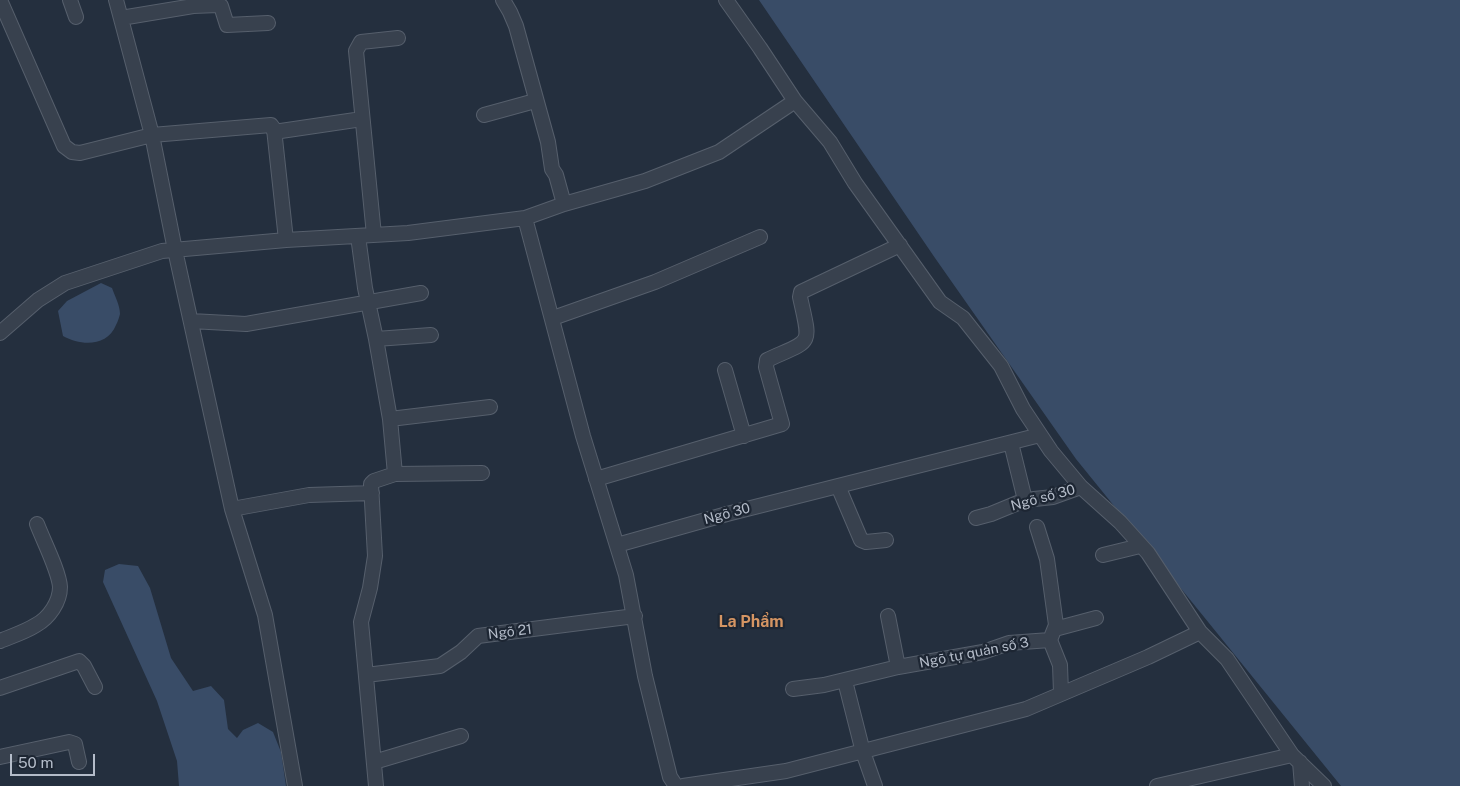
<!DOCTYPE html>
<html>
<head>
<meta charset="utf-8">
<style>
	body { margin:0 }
	#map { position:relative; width:1460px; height:786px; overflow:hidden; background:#242f3e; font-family:"Public Sans",sans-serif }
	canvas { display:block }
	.scale { position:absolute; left:10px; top:754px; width:85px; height:22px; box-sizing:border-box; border:2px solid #b4bcc9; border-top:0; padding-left:6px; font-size:15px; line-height:18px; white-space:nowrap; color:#b4bcc9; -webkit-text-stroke:4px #1d2633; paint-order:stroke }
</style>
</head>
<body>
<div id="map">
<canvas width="1460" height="786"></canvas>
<div class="scale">50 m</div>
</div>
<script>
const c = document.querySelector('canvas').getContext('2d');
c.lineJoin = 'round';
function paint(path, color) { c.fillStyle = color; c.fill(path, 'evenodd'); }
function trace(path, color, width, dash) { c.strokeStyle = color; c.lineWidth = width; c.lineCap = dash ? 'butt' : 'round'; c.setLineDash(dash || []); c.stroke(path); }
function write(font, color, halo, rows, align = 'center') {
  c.font = font + ' "Public Sans",sans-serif'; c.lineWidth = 4.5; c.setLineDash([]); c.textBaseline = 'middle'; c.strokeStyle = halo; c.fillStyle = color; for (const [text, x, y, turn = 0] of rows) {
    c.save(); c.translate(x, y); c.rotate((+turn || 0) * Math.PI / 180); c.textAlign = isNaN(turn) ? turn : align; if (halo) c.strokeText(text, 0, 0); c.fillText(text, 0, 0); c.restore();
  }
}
paint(new Path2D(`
	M 759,0 L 1460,0 L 1460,786 L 1341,786 L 1076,459 L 935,258 Z
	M 101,283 L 112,288 C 115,297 120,305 120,314 C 119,318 118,321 116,325 C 107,347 81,346 63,336 L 58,311 L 67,301 Z
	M 119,564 L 138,566 L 150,588 L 171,658 L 193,691 L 211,686 L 224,700 L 228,729 L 237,738 L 243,730 L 258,723 L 273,732 L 281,752 L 286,786 L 179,786 L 177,761 L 157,701 L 103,582 L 105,570 Z`), '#394c67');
const minor = new Path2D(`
	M 0,0 L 64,146 L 72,152 L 80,153 L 152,135 L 271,125 L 274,129 L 286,240
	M 70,0 L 76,17
	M 116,0 L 152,135 L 175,250 L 232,509 L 265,615 L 295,786
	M 503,0 L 510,12 L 516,26 L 548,142 L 552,169 L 556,175 L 564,204
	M 726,0 L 760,48 L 795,101 L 830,142 L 855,183 L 940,302 L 963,318 L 1001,366 L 1023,409 L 1051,451 L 1081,487 L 1120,522 L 1148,553 L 1200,632 L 1227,659 L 1292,755 L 1324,786
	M 121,18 L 193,6 L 218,5 L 221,6 L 227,25 L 268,23
	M 484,115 L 535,101
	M 274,132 L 362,119
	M 525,218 L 583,436 L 626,575 L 645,676 L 670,777 L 676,786
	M 374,235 L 356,51 L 361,42 L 398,38
	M 358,236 L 365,288 L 376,339 L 390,419 L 395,474 L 374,481 L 371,484 L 375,556 L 370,588 L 361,622 L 376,786
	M 553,318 L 655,282 L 760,237
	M 191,321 L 246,324 L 421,293
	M 0,333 L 38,300 L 65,283 L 162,251 L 286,240 L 408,233 L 525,218 L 564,204 L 645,181 L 719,152 L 795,101
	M 376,339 L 431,335
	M 725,370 L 744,436
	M 390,419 L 490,407
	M 1011,443 L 1025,500
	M 395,474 L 482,473
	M 596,479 L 782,424 L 766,367 L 767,360 C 813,339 811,347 800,297 L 801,292 L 900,245
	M 838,486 L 861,540 L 866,542 L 886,540
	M 232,509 L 309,495 L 372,493
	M 976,518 L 991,514 L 1025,500 L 1053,497 L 1081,487
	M 1037,527 L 1047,559 L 1056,625 L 1050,640 L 1060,665 L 1061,693
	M 617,545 L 727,514 L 1040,435
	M 1103,555 L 1140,546
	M 888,616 L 898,667
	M 1055,629 L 1096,618
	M 0,641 C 12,636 25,632 36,625 C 49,618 60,602 60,587 C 59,571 43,540 37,524
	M 366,675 L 440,666 L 461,652 L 478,636 L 635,616
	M 845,681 L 863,752 L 875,786
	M 0,688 L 79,661 L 84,666 L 95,687
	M 793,689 L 824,685 L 898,667 L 983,652 L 1009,643 L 1050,640
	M 0,757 L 69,742 L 75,744 L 79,762
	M 374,762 L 461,736
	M 1300,762 L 1302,786
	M 683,786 L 786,771 L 1026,709 L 1148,657 L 1200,632
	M 1157,786 L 1292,755`);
trace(minor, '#565f6c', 16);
trace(minor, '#38414e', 14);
write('14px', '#b4bcc9', '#1d2633', [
	["Ngõ số 30",1043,498,-15],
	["Ngõ 30",727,514,-15],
	["Ngõ 21",510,632,-7],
	["Ngõ tự quản số 3",974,653,-11]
]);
write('bold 16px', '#d59563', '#1d2633', [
	["La Phẩm",751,622]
]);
</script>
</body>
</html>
